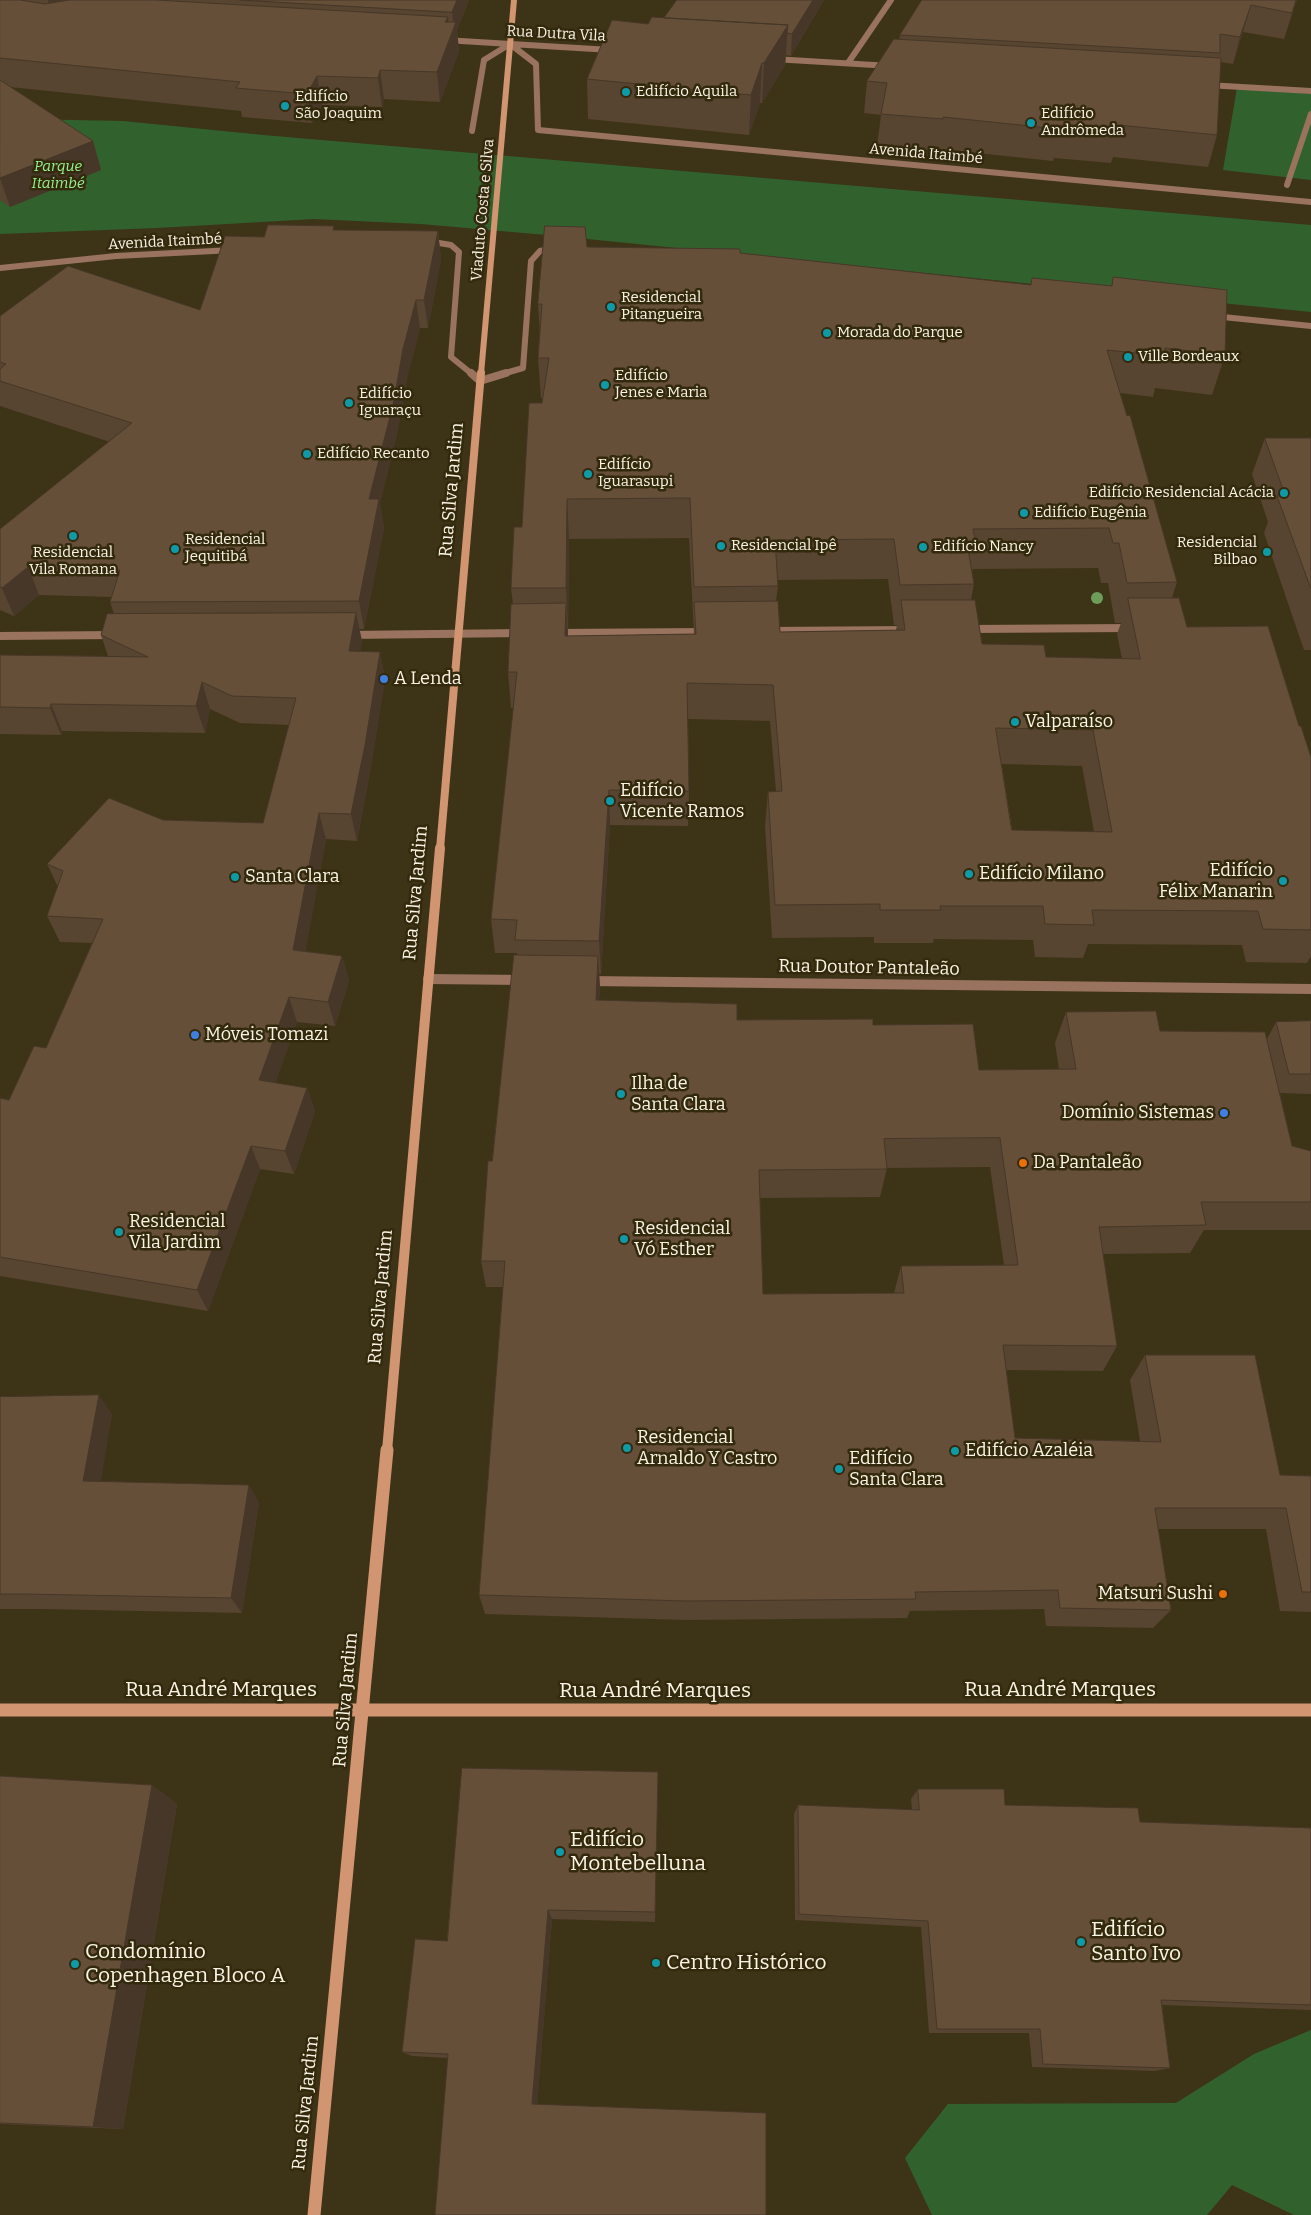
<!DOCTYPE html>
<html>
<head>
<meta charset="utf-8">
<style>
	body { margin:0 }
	canvas { display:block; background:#3d3317 }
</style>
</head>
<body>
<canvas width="1311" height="2215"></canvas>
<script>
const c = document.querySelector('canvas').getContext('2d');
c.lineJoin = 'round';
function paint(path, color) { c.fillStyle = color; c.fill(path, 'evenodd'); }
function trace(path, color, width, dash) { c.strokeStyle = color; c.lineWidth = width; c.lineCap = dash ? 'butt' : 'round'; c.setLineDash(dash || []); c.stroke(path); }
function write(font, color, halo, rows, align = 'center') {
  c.font = font + ' Bitter,serif'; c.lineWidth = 5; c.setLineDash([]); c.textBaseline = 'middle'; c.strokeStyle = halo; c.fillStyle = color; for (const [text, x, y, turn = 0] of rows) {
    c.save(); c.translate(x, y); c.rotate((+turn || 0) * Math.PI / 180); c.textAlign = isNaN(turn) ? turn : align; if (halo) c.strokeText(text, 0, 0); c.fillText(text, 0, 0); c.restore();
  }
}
paint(new Path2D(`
	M 1237,88 L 1311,94 L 1311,180 L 1223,170 Z
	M 21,119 L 123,121 L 263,135 L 1311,225 L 1311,312 L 558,236 L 421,224 L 314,219 L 157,228 L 0,234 L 0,122 Z
	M 1311,2030 L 1311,2215 L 1294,2215 L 1232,2185 L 1207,2215 L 932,2215 L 905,2158 L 948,2104 L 1176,2103 L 1254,2054 Z`), '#31622e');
trace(new Path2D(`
	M 444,40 L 611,50
	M 773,59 L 891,66
	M 848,63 L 891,0
	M 1207,85 L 1311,91
	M 472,131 L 484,60 L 510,44 L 536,64 L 538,130 L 1311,202
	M 1287,185 L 1311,114
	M 427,241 L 451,245 L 459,252 L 451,357 L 472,374
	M 0,268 L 116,256 L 233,250
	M 1213,316 L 1311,326
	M 502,374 L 523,368 L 531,261 L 540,251 L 554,248`), '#99735d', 6);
trace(new Path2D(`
	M 471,373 L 480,381 L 506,373
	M 967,629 L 1132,628
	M 767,631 L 910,630
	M 554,633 L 707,632
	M 347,635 L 522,633
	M 0,636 L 115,635`), '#99735d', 8);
trace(new Path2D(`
	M 428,979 L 525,980
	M 587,981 L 1311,989`), '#99735d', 10);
trace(new Path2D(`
	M 481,374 L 514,0`), '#d29572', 6);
trace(new Path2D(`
	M 440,849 L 481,373`), '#d29572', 8);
trace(new Path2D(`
	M 387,1451 L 440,848`), '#d29572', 10);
trace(new Path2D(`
	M 0,1710 L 1311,1710
	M 314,2215 L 387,1450`), '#d29572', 13);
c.fillStyle = '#6e9c59';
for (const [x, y] of [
	[1097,598]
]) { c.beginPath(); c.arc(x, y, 6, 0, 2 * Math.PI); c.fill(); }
paint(new Path2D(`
	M 0,0 L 469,0 L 457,30 L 459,51 L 440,102 L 384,99 L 382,107 L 322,105 L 312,123 L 242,117 L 241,111 L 10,87 L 93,141 L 101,170 L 10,207 L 0,200 Z
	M 677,0 L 824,0 L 791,56 L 786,55 L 785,65 L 762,103 L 760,103 L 749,135 L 588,119 L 587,79 L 648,24 L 664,18 Z
	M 922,0 L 1297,0 L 1284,39 L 1243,32 L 1233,64 L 1220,62 L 1217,135 L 1208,167 L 1113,157 L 1111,163 L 1054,158 L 1053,161 L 939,149 L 939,151 L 877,146 L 881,115 L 864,113 L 867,81 L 899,40 L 900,35 Z
	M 335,230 L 438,231 L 441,259 L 428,328 L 420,328 L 407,378 L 397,434 L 380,503 L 384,528 L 364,629 L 359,629 L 362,641 L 360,651 L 380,652 L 385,679 L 370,772 L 357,841 L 326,839 L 305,952 L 342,956 L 349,981 L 335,1026 L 297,1022 L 275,1083 L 307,1088 L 315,1111 L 294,1174 L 260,1169 L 208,1311 L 0,1276 L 0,1098 L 9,1100 L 46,1048 L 92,943 L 60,942 L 47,916 L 58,887 L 47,864 L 163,820 L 263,823 L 289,725 L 240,723 L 210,709 L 205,733 L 62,731 L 61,735 L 0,734 L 0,655 L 108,656 L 101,635 L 114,614 L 110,602 L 111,597 L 39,595 L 14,616 L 0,610 L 0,529 L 110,442 L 0,406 L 0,316 L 200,310 L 264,237 Z
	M 587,247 L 740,253 L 1031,285 L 1032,278 L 1111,286 L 1113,277 L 1225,355 L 1212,395 L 1155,388 L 1153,397 L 1120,393 L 1177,582 L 1172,598 L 1187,627 L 1299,726 L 1311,757 L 1311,956 L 1307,963 L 1246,962 L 1242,945 L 1088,944 L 1083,958 L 1035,957 L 1033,940 L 934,939 L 933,943 L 874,943 L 874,937 L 772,938 L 765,826 L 768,792 L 776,791 L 770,721 L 688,719 L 689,791 L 688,826 L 610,825 L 601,974 L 599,974 L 600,988 L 599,1000 L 737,1020 L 873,1025 L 979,1070 L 1059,1069 L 1055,1043 L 1066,1012 L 1160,1031 L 1267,1039 L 1276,1022 L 1311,1021 L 1311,1094 L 1280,1093 L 1292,1146 L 1311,1151 L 1311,1230 L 1204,1230 L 1190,1253 L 1103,1254 L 1117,1346 L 1103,1371 L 1006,1370 L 1015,1438 L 1140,1441 L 1130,1380 L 1145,1355 L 1280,1475 L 1311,1476 L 1311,1612 L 1280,1611 L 1266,1529 L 1158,1529 L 1171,1610 L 1153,1628 L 1046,1626 L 1044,1609 L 910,1611 L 907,1618 L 686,1620 L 485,1614 L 479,1595 L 503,1287 L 486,1287 L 481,1261 L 517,955 L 517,953 L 495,953 L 491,919 L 514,708 L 511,708 L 508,672 L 513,604 L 511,588 L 522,527 L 543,398 L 541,398 L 538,358 L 540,334 L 538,304 ZM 689,538 L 694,634 L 568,636 L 569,539 ZM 1098,568 L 1101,583 L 1108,583 L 1115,623 L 1121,623 L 1117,634 L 1122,659 L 1046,657 L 982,644 L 971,600 L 974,584 L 972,572 L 973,569 ZM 888,579 L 894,625 L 897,625 L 896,630 L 780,632 L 776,601 L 778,586 L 777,580 ZM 1001,764 L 1082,766 L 1094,832 L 1012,830 ZM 990,1167 L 1004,1265 L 901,1266 L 894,1293 L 763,1294 L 760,1198 L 880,1197 L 887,1168 Z
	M 1265,438 L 1311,438 L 1311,650 L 1304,650 L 1264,533 L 1268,522 L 1252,474 Z
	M 0,1397 L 112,1414 L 100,1482 L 259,1502 L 242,1613 L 42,1609 L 0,1609 Z
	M 658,1772 L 655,1922 L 552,1919 L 537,2105 L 435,2215 L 448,2058 L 412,2056 L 402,2052 L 447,1941 Z
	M 0,1776 L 152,1785 L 177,1804 L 123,2129 L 0,2124 Z
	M 918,1789 L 1005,1805 L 1140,1822 L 1311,1828 L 1311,2010 L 1162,2005 L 1170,2068 L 1155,2071 L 1032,2067 L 1029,2033 L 929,2033 L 921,1927 L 795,1920 L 794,1814 L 798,1805 L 912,1810 L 911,1799 Z`), '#574431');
paint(new Path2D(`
	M 48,0 L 94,0 L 54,23 Z
	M 457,0 L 469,0 L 457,30 L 459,51 L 440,102 L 437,72 L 445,22 L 448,17 L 450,39 L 454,28 L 452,12 Z
	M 813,0 L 824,0 L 791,56 L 792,34 Z
	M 1296,0 L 1297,0 L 1284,39 Z
	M 1251,5 L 1243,32 L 1233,64 L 1240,37 Z
	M 788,25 L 785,65 L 762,103 L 764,63 Z
	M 762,63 L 760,103 L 749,135 L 751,95 Z
	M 380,70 L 384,99 L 382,107 L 378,78 Z
	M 317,76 L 322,105 L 312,123 L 307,94 Z
	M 93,141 L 101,170 L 10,207 L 0,178 Z
	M 438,231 L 441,259 L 428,328 L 424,300 Z
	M 416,300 L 420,328 L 407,378 L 397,434 L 380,503 L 384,528 L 364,629 L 359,601 L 369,499 L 403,349 Z
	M 567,499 L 569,539 L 568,627 L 566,588 Z
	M 28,567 L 39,595 L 14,616 L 2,588 Z
	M 566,603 L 568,639 L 565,636 Z
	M 356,613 L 362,641 L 354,678 L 349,651 Z
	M 380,652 L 385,679 L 370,772 L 357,841 L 351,814 Z
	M 202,682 L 210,709 L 205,733 L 196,706 Z
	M 51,704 L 62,731 L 61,735 L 50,708 Z
	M 609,790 L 610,825 L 601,974 L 599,941 Z
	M 319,813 L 326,839 L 301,975 L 293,950 Z
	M 342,956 L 349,981 L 335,1026 L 328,1002 Z
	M 598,956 L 600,988 L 597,1031 L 596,1000 Z
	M 289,997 L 297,1022 L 268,1104 L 259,1080 Z
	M 307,1088 L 315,1111 L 294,1174 L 285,1151 Z
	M 251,1146 L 260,1169 L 208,1311 L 197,1290 Z
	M 99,1395 L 112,1414 L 98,1499 L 83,1481 Z
	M 249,1485 L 259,1502 L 242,1613 L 231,1598 Z
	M 152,1785 L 177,1804 L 123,2129 L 93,2127 Z
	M 548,1910 L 552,1919 L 537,2107 L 532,2104 Z`), '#473728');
const building = new Path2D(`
	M 0,0 L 20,0 L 45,4 L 69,0 L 156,0 L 448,17 L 445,22 L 456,22 L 437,72 L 380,70 L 378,78 L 317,76 L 307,94 L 236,88 L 240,82 L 0,58 Z
	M 240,0 L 457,0 L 452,12 Z
	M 677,0 L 813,0 L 792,34 L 787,33 L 788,25 L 664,18 Z
	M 922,0 L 1296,0 L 1292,13 L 1251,5 L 1240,37 L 1220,34 L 1220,53 L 900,35 Z
	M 652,17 L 788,25 L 764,63 L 762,63 L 751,95 L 587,79 L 612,20 L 648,24 Z
	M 894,39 L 1221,58 L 1217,135 L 1119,125 L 1119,131 L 1060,125 L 1059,129 L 943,117 L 943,119 L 881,114 L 887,83 L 867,81 Z
	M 0,80 L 93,141 L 0,178 Z
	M 268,225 L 278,225 L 334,226 L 333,230 L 438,231 L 424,300 L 416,300 L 403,349 L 393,405 L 369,499 L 379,499 L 359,601 L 110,602 L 120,570 L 28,567 L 2,588 L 0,587 L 0,529 L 132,423 L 0,381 L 0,369 L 6,364 L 0,362 L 0,316 L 68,266 L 200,310 L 225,236 L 264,237 Z
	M 545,226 L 585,227 L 587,247 L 740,249 L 740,253 L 1031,285 L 1032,278 L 1112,286 L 1113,277 L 1227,290 L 1225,355 L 1165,348 L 1164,356 L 1107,350 L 1127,416 L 1130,415 L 1177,582 L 1127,583 L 1119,543 L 1113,543 L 1109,528 L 973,529 L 977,549 L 968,549 L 974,584 L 900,585 L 894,539 L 775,540 L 778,586 L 694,587 L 690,498 L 567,499 L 566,588 L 511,588 L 514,527 L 522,527 L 529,403 L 542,403 L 549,358 L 538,358 L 542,304 L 538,304 Z
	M 1265,438 L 1311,438 L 1311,589 L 1277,496 L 1285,496 Z
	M 1128,598 L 1179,598 L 1187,627 L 1268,626 L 1299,726 L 1301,726 L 1311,757 L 1311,930 L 1263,929 L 1258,911 L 1092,910 L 1094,925 L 1045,924 L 1043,906 L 940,906 L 941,910 L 880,910 L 880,904 L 775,905 L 768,792 L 782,791 L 773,685 L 687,683 L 689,791 L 609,790 L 599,941 L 515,940 L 517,920 L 491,919 L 517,672 L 508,672 L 511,604 L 566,603 L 565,636 L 696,634 L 694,602 L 778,601 L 780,632 L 905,630 L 901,600 L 975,600 L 982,644 L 1044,645 L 1046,657 L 1140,659 ZM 996,728 L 1093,730 L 1112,832 L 1012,830 Z
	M 356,613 L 349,651 L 380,652 L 365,745 L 351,814 L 319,813 L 293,950 L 342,956 L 328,1002 L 289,997 L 259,1080 L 307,1088 L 285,1151 L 251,1146 L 197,1290 L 0,1257 L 0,1098 L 9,1100 L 34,1046 L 46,1048 L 103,919 L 47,916 L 63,871 L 47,864 L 109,798 L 163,820 L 263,823 L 296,698 L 232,696 L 202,682 L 196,706 L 51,704 L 50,708 L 0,707 L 0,655 L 148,657 L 101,635 L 107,614 Z
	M 514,955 L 598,956 L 596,1000 L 737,1004 L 737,1020 L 873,1019 L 873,1025 L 973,1024 L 979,1070 L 1076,1069 L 1066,1012 L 1156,1011 L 1160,1031 L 1265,1032 L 1292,1146 L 1311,1151 L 1311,1202 L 1201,1202 L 1206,1225 L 1099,1227 L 1117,1346 L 1003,1345 L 1015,1438 L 1161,1442 L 1145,1355 L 1255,1355 L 1280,1475 L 1311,1476 L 1311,1592 L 1302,1592 L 1286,1508 L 1155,1508 L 1171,1610 L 1060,1608 L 1058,1590 L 915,1592 L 916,1599 L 687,1601 L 479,1595 L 505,1261 L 481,1261 L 488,1161 L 492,1161 ZM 1000,1138 L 1018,1265 L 901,1266 L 904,1293 L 763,1294 L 759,1170 L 887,1169 L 884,1139 Z
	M 1311,1021 L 1311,1074 L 1289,1074 L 1276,1022 Z
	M 99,1395 L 83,1481 L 249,1485 L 231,1598 L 25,1594 L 0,1594 L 0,1397 Z
	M 462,1768 L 658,1772 L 655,1912 L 548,1910 L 532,2104 L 766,2113 L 766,2215 L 435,2215 L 448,2054 L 402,2052 L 415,1939 L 447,1941 Z
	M 0,1776 L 152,1785 L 93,2127 L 0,2123 Z
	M 918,1789 L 1004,1789 L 1005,1805 L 1138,1808 L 1140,1822 L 1311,1828 L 1311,2005 L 1161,2000 L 1170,2068 L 1043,2064 L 1040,2029 L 937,2029 L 928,1921 L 799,1914 L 798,1805 L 919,1810 Z`);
paint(building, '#654f39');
trace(building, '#473728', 1);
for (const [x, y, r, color] of [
	[626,92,5,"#0f9aa8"],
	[285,106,5,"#0f9aa8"],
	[1031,123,5,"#0f9aa8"],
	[611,307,5,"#0f9aa8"],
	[827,333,5,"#0f9aa8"],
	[1128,357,5,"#0f9aa8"],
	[605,385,5,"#0f9aa8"],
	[349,403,5,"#0f9aa8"],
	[307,454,5,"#0f9aa8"],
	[588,474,5,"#0f9aa8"],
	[1284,493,5,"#0f9aa8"],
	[1024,513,5,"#0f9aa8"],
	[73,536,5,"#0f9aa8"],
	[721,546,5,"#0f9aa8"],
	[923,547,5,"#0f9aa8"],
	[175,549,5,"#0f9aa8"],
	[1267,552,5,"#0f9aa8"],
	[384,679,5,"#3f7fe0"],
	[1015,722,5,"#0f9aa8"],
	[610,801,5,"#0f9aa8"],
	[969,874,5,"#0f9aa8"],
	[235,877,5,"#0f9aa8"],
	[1283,881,5,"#0f9aa8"],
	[195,1035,5,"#3f7fe0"],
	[621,1094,5,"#0f9aa8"],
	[1224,1113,5,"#3f7fe0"],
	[1023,1163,5,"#e8710a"],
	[119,1232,5,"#0f9aa8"],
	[624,1239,5,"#0f9aa8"],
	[627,1448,5,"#0f9aa8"],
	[955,1451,5,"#0f9aa8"],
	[839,1469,5,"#0f9aa8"],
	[1223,1594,5,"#e8710a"],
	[560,1852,5,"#0f9aa8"],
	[1081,1942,5,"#0f9aa8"],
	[656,1963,5,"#0f9aa8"],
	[75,1964,5,"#0f9aa8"]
]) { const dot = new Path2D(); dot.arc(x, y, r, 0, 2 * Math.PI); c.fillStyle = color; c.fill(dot); trace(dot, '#33290d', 2); }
write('15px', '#faf4e4', '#33290d', [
	["Rua Dutra Vila",556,34,3],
	["Avenida Itaimbé",926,154,5],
	["Viaduto Costa e Silva",483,210,-85],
	["Avenida Itaimbé",165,242,-3]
]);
write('15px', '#faf4e4', '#33290d', [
	["Edifício Aquila",636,92],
	["Edifício",295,97],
	["São Joaquim",295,114],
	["Edifício",1041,114],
	["Andrômeda",1041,131],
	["Residencial",621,298],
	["Pitangueira",621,315],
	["Morada do Parque",837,333],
	["Ville Bordeaux",1138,357],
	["Edifício",615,376],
	["Jenes e Maria",615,393],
	["Edifício",359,394],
	["Iguaraçu",359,411],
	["Edifício Recanto",317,454],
	["Edifício",598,465],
	["Iguarasupi",598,482],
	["Edifício Residencial Acácia",1274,493,"right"],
	["Edifício Eugênia",1034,513],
	["Residencial",185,540],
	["Jequitibá",185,557],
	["Residencial",1257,543,"right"],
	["Bilbao",1257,560,"right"],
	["Residencial Ipê",731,546],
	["Edifício Nancy",933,547],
	["Residencial",73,553,"center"],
	["Vila Romana",73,570,"center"]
], 'left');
write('italic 15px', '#96f28f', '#33290d', [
	["Parque",58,167],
	["Itaimbé",58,184]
]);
write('18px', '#faf4e4', '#33290d', [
	["Rua Silva Jardim",452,490,-85],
	["Rua Silva Jardim",416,893,-85],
	["Rua Doutor Pantaleão",869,968,1],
	["Rua Silva Jardim",381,1297,-85],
	["Rua Silva Jardim",346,1700,-85],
	["Rua Silva Jardim",306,2103,-84]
]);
write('18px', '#faf4e4', '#33290d', [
	["A Lenda",394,679],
	["Valparaíso",1025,722],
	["Edifício",620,791],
	["Vicente Ramos",620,812],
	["Edifício",1273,871,"right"],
	["Félix Manarin",1273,892,"right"],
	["Edifício Milano",979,874],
	["Santa Clara",245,877],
	["Móveis Tomazi",205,1035],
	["Ilha de",631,1084],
	["Santa Clara",631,1105],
	["Domínio Sistemas",1214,1113,"right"],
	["Da Pantaleão",1033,1163],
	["Residencial",129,1222],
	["Vila Jardim",129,1243],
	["Residencial",634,1229],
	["Vó Esther",634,1250],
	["Residencial",637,1438],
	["Arnaldo Y Castro",637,1459],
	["Edifício Azaléia",965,1451],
	["Edifício",849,1459],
	["Santa Clara",849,1480],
	["Matsuri Sushi",1213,1594,"right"]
], 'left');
write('21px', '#faf4e4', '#33290d', [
	["Rua André Marques",221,1690],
	["Rua André Marques",1060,1690],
	["Rua André Marques",655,1691]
]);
write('21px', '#faf4e4', '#33290d', [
	["Edifício",570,1840],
	["Montebelluna",570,1864],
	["Edifício",1091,1930],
	["Santo Ivo",1091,1954],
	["Condomínio",85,1952],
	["Copenhagen Bloco A",85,1976],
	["Centro Histórico",666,1963]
], 'left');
</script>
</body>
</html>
